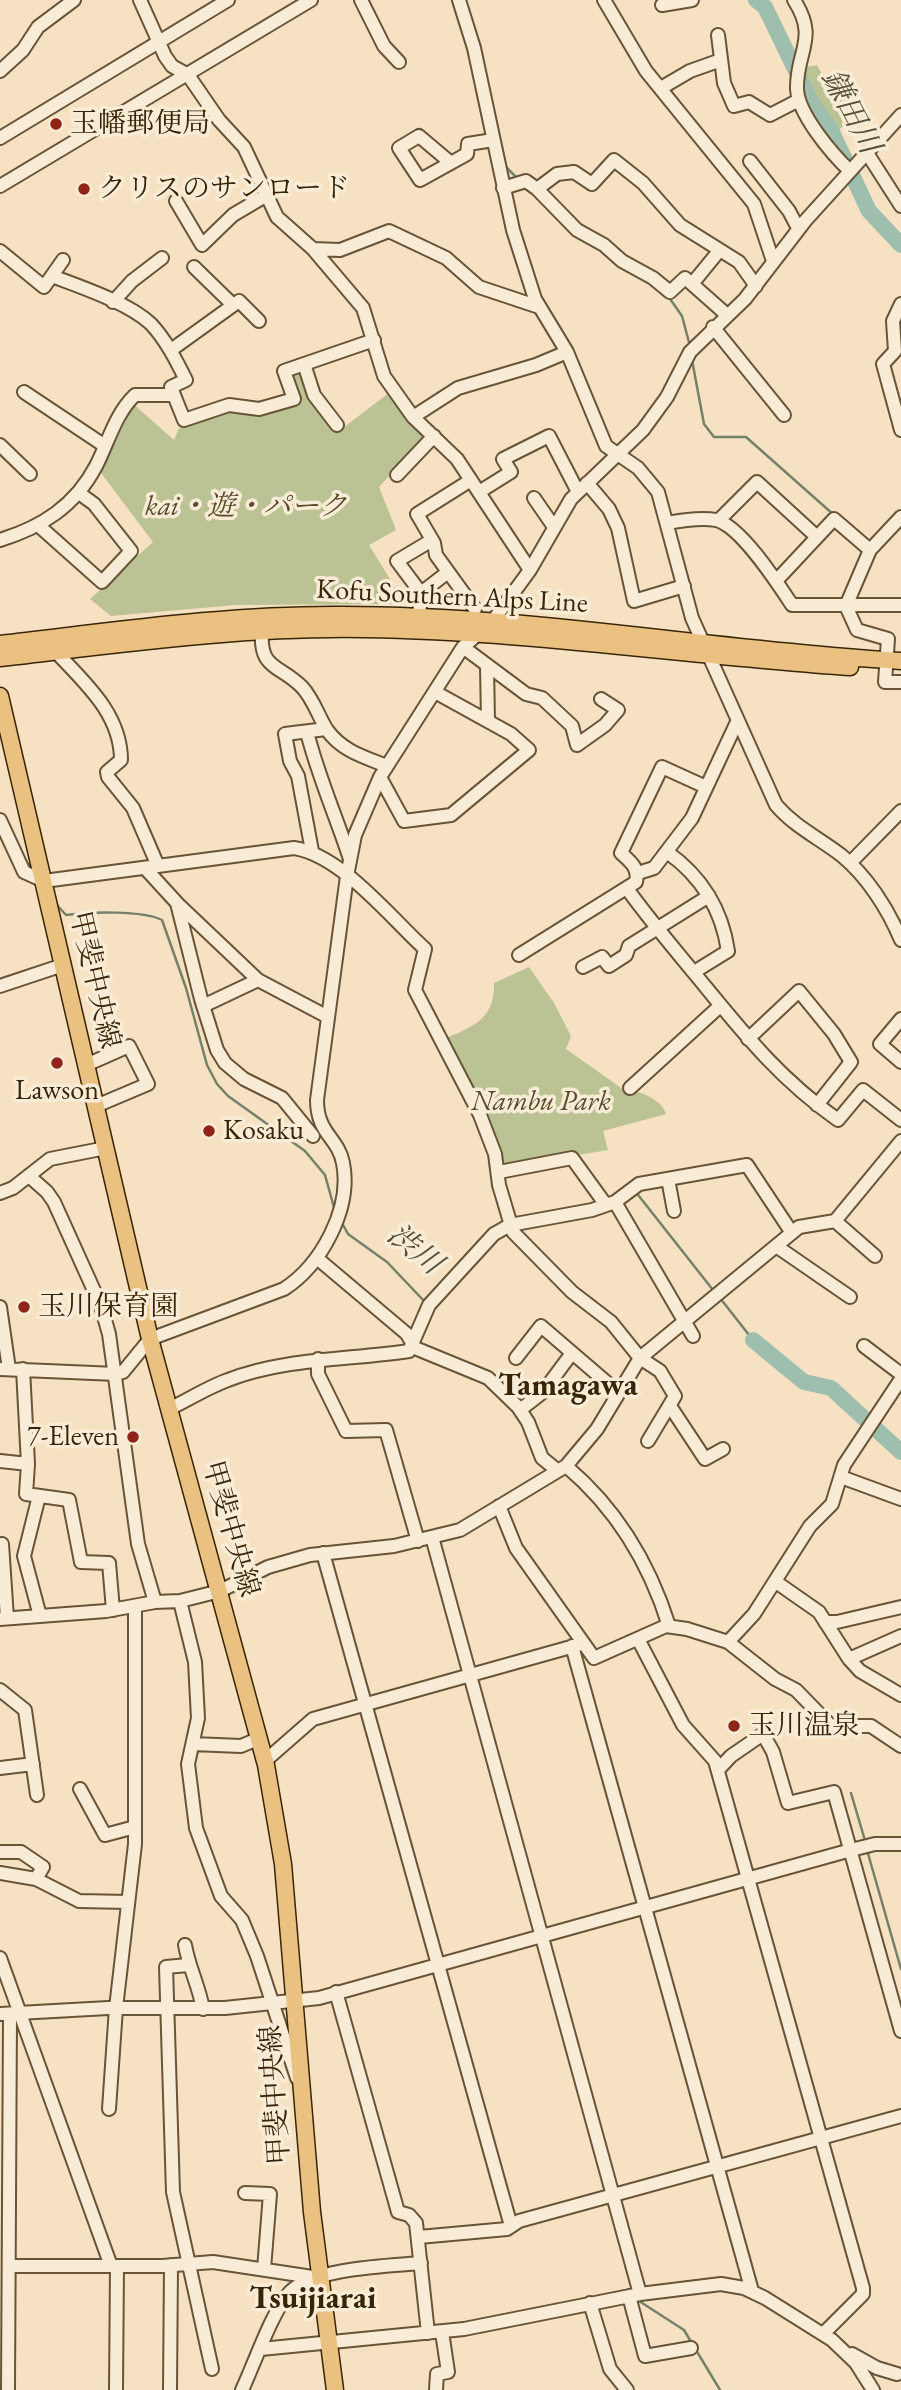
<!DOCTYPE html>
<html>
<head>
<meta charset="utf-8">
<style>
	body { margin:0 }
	canvas { display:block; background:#f6e2c2 }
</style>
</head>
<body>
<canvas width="901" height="2390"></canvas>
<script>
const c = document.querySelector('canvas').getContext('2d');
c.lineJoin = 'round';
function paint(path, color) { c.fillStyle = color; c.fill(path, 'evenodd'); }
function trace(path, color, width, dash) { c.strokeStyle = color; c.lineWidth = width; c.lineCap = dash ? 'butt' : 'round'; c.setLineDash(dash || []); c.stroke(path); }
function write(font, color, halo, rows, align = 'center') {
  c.font = font + ' "EB Garamond","Noto Serif JP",serif'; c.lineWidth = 7; c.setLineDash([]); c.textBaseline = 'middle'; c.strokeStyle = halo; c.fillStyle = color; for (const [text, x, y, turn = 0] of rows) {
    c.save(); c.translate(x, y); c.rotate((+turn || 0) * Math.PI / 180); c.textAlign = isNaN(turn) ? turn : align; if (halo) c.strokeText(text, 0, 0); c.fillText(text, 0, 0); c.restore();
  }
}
paint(new Path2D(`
	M 817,65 L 827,84 L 837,81 L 850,105 L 839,111 L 844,126 L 825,138 L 802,98 L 806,67 Z
	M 303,366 L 312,396 L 339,431 L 390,392 L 427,435 L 379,487 L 396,530 L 369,545 L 401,597 L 416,604 L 236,605 L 111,616 L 90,599 L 153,542 L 98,469 L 131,402 L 174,440 L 181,424 L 217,411 L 297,401 L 287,372 Z
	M 529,967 L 554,1003 L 571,1036 L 566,1049 L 627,1092 C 639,1089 663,1101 666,1114 L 603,1131 L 608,1150 L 507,1167 L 501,1162 L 446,1038 C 475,1026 495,1018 494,983 Z`), '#bbc394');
trace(new Path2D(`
	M 492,104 L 501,146
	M 505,166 L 517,178
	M 668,296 L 682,316 L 690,346
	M 692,360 L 704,424 L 714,437 L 746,437 L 834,515
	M 24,859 L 33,870
	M 56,904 L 66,915 C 88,912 143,910 162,920 L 186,988 L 207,1065 L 217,1084 L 228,1096 L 305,1151 L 325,1175 L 335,1211
	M 635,1191 L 713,1290
	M 342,1223 L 348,1234 L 387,1262 L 425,1302
	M 720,1298 L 753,1340
	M 588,1680 L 609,1755
	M 851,1793 L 866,1844
	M 867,1850 L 901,1969
	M 639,2301 L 684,2330 L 720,2390`), '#75816b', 2.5);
trace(new Path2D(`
	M 756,0 L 765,7 L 812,104 L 830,128 L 869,211 L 901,245
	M 753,1340 L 804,1382 L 831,1388 L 901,1452`), '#9ebfae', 16);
const minor = new Path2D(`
	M 140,0 L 165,56 L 172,66 L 188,75 L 219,120 L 244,147 L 277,217 L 313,249 L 363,308 L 384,376 L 413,417 L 457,459 L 530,570
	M 361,0 L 384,46 L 399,62
	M 459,0 L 474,48 L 513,230 L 535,299 L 567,352 L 606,446 L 638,468 L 658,492 L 692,618 L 776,805 C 795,827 819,838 841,855 C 867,876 888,909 901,940
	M 604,0 L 646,71 L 754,204 L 773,261
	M 794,0 C 819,39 796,51 797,89 C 798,114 832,154 850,171
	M 662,5 L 692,0
	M 718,35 L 724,83 L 734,106 L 749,102 L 770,115 L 799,100
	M 0,71 L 23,50 L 38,27 L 74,0
	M 661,88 L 690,71 L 721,60
	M 0,138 L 228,0
	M 867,153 L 901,206
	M 750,161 L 789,211 L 798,228
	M 451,163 L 419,136 L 399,148 L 420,180 L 467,154 L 468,144 L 493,140
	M 0,186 L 311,0
	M 503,188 L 526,181 L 537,189 L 557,174 L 574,172 L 592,184 L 614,160 L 643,183 L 680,225 L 739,262 L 756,286
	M 537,189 L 577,230 L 604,245 L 622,261 L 653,278 L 670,292 L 685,278 L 692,284
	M 176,201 L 202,245 L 233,215 L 265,196
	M 313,249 L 340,250 L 389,231 L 446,258 L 479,287 L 539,307
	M 0,251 L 44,287 L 63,260
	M 719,251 L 692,284 L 727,315
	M 194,267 L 233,305
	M 52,276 C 81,287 129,303 151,324 C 166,340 176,360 186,380 L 171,387 L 174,395
	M 113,302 L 132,281 L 162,258
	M 901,304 L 893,321 L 895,351 L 883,364 L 901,430
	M 713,327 L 784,415
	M 171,350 L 239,301 L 259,321
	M 304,364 L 314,395 L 337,425
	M 24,392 L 105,446
	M 413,417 L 458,388 L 536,365 L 567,352
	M 0,445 L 30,474
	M 397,475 L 434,436
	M 471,480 L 417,514 L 434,543 L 436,555 L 475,609
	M 587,483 L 609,509 L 618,528 L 634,601 L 684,586
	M 479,492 L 511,472 L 503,459 L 549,436 L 578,492
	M 534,498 L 554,527
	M 901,517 L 870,550 L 846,606 L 857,630 L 888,639 L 885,682 L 901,682
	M 719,520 L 757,482 L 817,537
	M 667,523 C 683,520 701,517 716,520 C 741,526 778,584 792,605 L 901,605
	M 38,525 L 102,582 L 131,551 L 94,504 L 79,493
	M 0,540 C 42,527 75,506 96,466 C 108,443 115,414 135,395 L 174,395 L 184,420 L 229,405 L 259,409 L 294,399 L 284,371 L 374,340
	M 776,581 L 834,519 L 870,550
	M 421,593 L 397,561 L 432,540
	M 419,617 L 421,593 L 448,572
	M 262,630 C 259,670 279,664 302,687 C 314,700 318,716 327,730 C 342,751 364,757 387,766
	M 463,647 L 526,694 L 542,698 L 572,726 L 577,745 L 605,725 L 618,710 L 601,699
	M 56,652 C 85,683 121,714 121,760 L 107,772 L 108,777 L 133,808 L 158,866
	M 487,666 L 488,721
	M 307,732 C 318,776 336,816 350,859
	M 380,777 L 404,821 L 451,815 L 529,750 L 511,734 L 435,692
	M 0,820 L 24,872 L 44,881 L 294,848 C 341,855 390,917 425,949 L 415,990 L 480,1115 L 495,1154 L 499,1185 L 513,1232 L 572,1292 L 611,1322 L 640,1358 L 660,1371 L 675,1396 L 648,1441
	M 312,851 L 298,776 L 290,761 L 285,734 L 326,729
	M 667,852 C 701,876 722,910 728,951 L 694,972
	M 850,863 L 901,811
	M 145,868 L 177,903 L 201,999 L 217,1050 L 225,1063 L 244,1079 L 282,1098 L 313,1136
	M 638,873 L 654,868 L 692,818 L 737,722
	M 628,890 C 649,919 672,946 695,974 C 741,1030 777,1077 838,1120 L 863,1090 L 901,1120
	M 179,905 L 258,980 L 328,1017
	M 519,955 L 636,882 C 639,868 631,862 621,853 L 662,767 L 706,787
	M 583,967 L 602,957 L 609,966 L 626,955 L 629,946 L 709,896
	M 0,986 L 63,965
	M 203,1006 L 258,980
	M 901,1019 L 880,1044 L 901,1062
	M 748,1039 L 799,991 L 834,1034 L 851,1062 L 817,1105
	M 86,1065 L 129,1046 L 148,1084 L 96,1106
	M 630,1088 L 720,1006
	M 499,1172 L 572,1158 L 606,1205
	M 29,1176 L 47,1192 L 54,1202 L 101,1306 L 109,1334 L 138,1544 L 155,1602
	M 668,1179 L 674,1211
	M 0,1193 L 13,1188 L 50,1159 L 106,1148
	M 615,1202 L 693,1336
	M 835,1221 L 875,1256
	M 776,1246 L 850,1297
	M 318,1259 L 407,1334 L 415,1348 L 488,1378 L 518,1407 L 528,1422 L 542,1458 L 558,1471
	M 0,1307 L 9,1369
	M 864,1346 L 901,1374
	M 516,1358 L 541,1326 L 619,1393
	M 318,1359 L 318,1374 L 346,1431 L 386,1430 L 418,1541
	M 0,1369 L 116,1374 L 123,1372 L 150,1339 L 284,1289 C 321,1265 352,1209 343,1163 C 338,1137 317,1134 317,1100 L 347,876 L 355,835 L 380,777 L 463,647 L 492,622 L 530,570 L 571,499 L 643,430 L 667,397 L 690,352 L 745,299 L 805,221 L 901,115
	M 23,1369 L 28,1464 L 26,1494 L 69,1500 L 81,1562 L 109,1563 L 113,1610
	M 670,1406 L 705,1459 L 723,1449
	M 169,1409 C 188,1400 208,1387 228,1380 C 285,1358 349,1360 409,1351 L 429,1305 L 494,1234 L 510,1225 L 592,1210 L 615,1202 L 639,1184 L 747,1165 L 792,1233
	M 520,1410 L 543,1392 L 572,1353
	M 0,1461 L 28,1464
	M 566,1466 C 617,1509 649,1562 669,1626
	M 841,1477 L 901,1499
	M 39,1496 L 24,1556 L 40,1616
	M 499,1506 L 516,1548 L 594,1658 L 666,1626 L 687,1629 L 728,1642 L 775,1679 L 796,1690 L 831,1726 L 871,1726 L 901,1746
	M 432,1537 L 640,2294
	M 2,1544 L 7,1618
	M 323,1553 L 511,2226
	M 776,1582 L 819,1612 L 849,1659 L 860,1671 L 901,1695
	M 180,1601 L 195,1662 L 198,1718 L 188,1764 L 196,1828 L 221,1896 L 242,1920 L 257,1956 L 297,2078
	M 0,1619 L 106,1611 L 155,1602 L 180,1601 L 220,1591 L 268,1567 L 310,1555 L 394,1546 L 460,1530 L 566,1466 L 597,1429 L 640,1358 L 799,1227 L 835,1221 L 901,1141
	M 825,1622 L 837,1622 L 901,1607
	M 638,1639 L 683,1725 L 715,1761 L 863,2288 L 863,2294 L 823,2334
	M 728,1642 L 754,1614 L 810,1526 L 832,1504 L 844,1465 L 901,1379
	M 572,1646 L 752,2291
	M 849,1659 L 901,1636
	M 0,1690 L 25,1710 L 37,1795
	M 193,1744 L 241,1746 L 260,1738
	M 265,1761 L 313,1719 L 578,1645
	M 0,1768 L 33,1764
	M 718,1770 L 731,1756 L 763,1734 L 773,1752 L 788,1803 L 834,1792 L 901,2031
	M 80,1789 L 105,1835 L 135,1827
	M 0,1852 L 21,1852 L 43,1867 L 36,1879 L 79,1901 L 128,1902
	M 0,1873 L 36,1879
	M 185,1945 C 189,1968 199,1986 203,2009
	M 0,1958 L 111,2266
	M 188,1965 L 166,1967 L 173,2192 L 212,2369
	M 336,1992 L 398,2212 L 409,2215 L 416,2223 L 428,2333
	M 0,2014 L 108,2008 L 225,2008 L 319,1998 L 851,1850 L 875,1844 L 901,1844
	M 109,2109 L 116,2008 L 135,1844 L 135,1606
	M 245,2193 L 270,2194 L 264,2269
	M 419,2237 L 507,2229 L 519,2221 L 901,2116
	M 9,2266 L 162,2266 L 213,2262 L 319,2278
	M 629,2296 L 645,2356 L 691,2348
	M 590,2303 L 610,2369 L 627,2390
	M 261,2349 L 464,2329 L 640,2294 L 721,2284 L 744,2288 L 765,2298 L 832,2340 L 856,2363 L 873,2390
	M 852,2354 L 877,2368 L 897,2374
	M 8,2390 L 10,2015
	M 116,2390 L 117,2266
	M 170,2390 L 171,2265
	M 242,2390 C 254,2365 272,2311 290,2292 C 313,2268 387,2266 421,2263
	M 436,2390 L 437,2374 L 448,2372 L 442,2332`);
const major = new Path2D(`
	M 0,644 C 114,631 228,614 342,615 C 530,615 714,650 901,661
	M 0,658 C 121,644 242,627 364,629 C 526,631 688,656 850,667
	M 0,696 L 150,1339 L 266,1765 L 283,1864 L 312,2212 L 335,2390`);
trace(minor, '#685436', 16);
trace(major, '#382507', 19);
trace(minor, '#f9ecd7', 12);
trace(major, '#ebc181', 16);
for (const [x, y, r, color] of [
	[56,124,7,"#8f2418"],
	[84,189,7,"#8f2418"],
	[57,1063,7,"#8f2418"],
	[209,1131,7,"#8f2418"],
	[24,1307,7,"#8f2418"],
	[133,1437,7,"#8f2418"],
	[734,1726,7,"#8f2418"]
]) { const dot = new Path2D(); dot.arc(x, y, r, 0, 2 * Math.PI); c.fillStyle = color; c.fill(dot); trace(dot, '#f9ecd7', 2.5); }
write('28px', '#382507', '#f9ecd7', [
	["玉幡郵便局",70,124],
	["クリスのサンロード",98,189],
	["Lawson",57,1091,"center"],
	["Kosaku",223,1131],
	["玉川保育園",38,1307],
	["7-Eleven",119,1437,"right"],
	["玉川温泉",748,1726]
], 'left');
write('italic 28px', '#594c2a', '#f9ecd7', [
	["kai・遊・パーク",246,507],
	["Nambu Park",541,1102]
]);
write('28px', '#382507', '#f9ecd7', [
	["Kofu Southern Alps Line",452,597,3],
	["甲斐中央線",94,980,77],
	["甲斐中央線",230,1529,74],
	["甲斐中央線",276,2095,-94]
]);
write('italic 30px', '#575339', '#f9ecd7', [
	["鎌田川",850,112,62],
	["渋川",414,1250,39]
]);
write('bold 32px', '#382507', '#f9ecd7', [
	["Tamagawa",568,1386],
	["Tsuijiarai",313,2299]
]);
</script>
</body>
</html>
